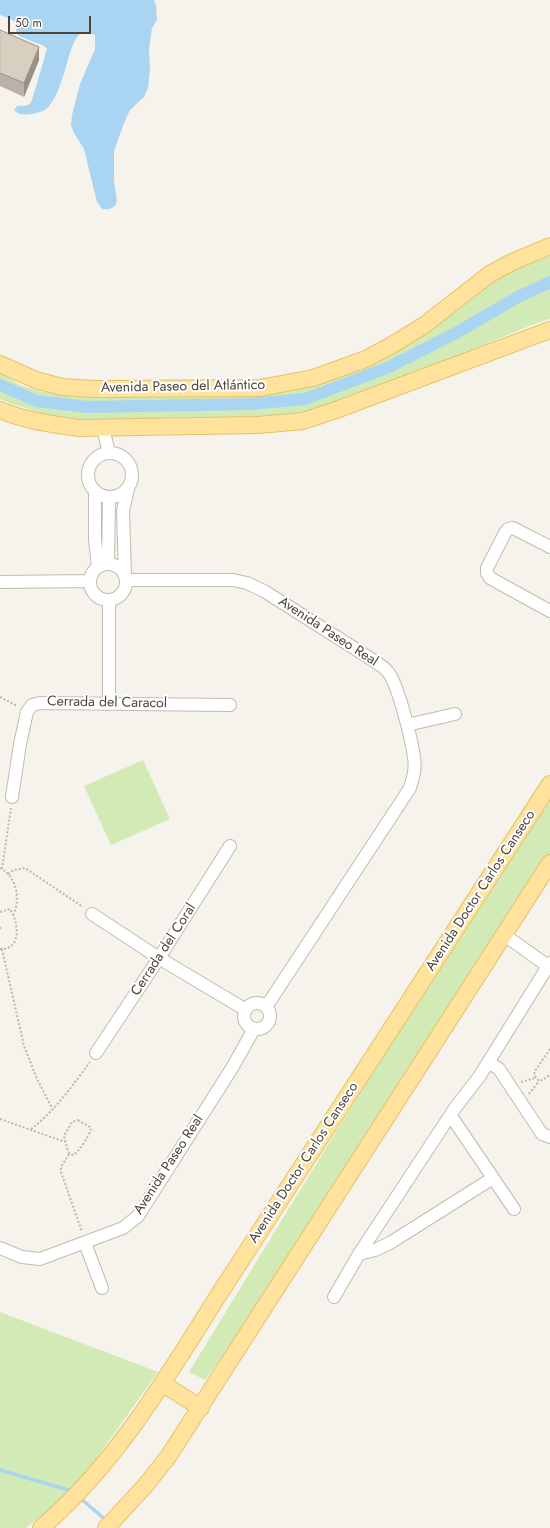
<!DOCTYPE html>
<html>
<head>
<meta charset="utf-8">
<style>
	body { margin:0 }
	#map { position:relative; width:550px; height:1528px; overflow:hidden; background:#f6f3ec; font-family:Jost,sans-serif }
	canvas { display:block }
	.scale { position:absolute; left:8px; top:16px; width:83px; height:18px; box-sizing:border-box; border:2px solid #4b4439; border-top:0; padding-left:5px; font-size:12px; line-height:14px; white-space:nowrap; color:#4b4439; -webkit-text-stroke:3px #fff; paint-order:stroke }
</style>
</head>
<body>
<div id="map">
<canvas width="550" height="1528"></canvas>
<div class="scale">50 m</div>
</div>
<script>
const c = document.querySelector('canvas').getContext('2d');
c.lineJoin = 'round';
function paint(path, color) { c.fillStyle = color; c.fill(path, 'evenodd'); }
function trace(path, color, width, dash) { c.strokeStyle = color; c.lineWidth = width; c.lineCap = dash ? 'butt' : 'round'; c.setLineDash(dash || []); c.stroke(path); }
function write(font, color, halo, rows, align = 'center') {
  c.font = font + ' Jost,sans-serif'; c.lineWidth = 4; c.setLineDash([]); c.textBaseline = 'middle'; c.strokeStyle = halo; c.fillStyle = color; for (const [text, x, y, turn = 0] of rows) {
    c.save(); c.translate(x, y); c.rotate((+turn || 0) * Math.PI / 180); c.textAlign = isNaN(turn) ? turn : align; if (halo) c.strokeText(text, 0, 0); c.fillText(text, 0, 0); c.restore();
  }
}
paint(new Path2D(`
	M 550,249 L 550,319 L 542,321 L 385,385 L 308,412 L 274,417 L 122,420 L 70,419 L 41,413 L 12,404 L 0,399 L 0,372 L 20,385 L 43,392 L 66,394 L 211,393 L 392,353 L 506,266 Z
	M 143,760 L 170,819 L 111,845 L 84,786 Z
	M 550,797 L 550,853 L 284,1274 L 205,1380 L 189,1372 C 307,1179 424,986 550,797 Z
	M 0,1312 L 158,1372 L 91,1466 L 56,1504 L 26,1528 L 0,1528 Z`), '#d2eab5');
paint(new Path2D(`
	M 0,0 L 154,0 L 156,5 L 157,20 L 152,28 L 149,49 L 150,68 L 148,88 L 144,97 L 130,110 L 124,123 L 114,151 L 114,180 L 117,201 C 115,208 110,210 102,209 L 97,202 L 84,149 L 74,133 L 71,125 L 72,115 L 80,84 L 95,49 L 95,35 C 91,33 85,31 80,34 C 68,41 64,95 46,109 C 42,112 36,113 31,114 C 24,115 19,115 14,110 L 17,106 C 24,105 29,108 32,100 L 47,49 L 44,46 L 19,36 L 16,32 L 17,23 L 9,18 L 0,15 Z`), '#a9d4f2');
trace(new Path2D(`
	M 0,1470 L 72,1491
	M 80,1498 L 107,1521`), '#a9d4f2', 3.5);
trace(new Path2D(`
	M 0,385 L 37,401 L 88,407 L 250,404 L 305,399 L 387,368 L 456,333 L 518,297 L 550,282`), '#a9d4f2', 12);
const minor = new Path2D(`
	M 103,428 L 109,453
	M88 475a22 22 0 1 1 44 0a22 22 0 1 1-44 0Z
	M 95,492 L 95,539 L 98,567
	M 550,547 L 513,528 L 508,529 L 505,533 L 487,568 L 487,573 L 490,578 L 550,611
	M90 582a18 18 0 1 1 36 0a18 18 0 1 1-36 0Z
	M 108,564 L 109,498
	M 125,575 L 123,511 L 128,489
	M 126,580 L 233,580 L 247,583 L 264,591 L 376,662 C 380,665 385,668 388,672 C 398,684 412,741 414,758 C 416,768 413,778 410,788 L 266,1007
	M 0,582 L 90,581
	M 109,600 L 109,703
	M 407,725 L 455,714
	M 12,797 L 20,744 L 27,712 L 32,705 L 40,703 L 230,705
	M 92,914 L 159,958 L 246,1010
	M 503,934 L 548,966
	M244 1016a13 13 0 1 1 26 0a13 13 0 1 1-26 0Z
	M 96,1053 L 159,958 L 230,846
	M 488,1062 L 499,1069 L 542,1134 L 550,1137
	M 451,1116 L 514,1209
	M 85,1243 L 102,1288
	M 0,1248 L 22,1257 L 40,1259 L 123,1228 L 138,1216 L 232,1068 L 254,1029
	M 359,1254 L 375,1250 L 390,1243 L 493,1178
	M 334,1297 L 359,1254 L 455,1108 L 479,1077 L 550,963`);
const major = new Path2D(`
	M 0,364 L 36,380 L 62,387 L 94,389 L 260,388 L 313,378 L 366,359 L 392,345 L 423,326 L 490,274 L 510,263 L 550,246
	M 0,410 C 26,421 51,424 79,428 L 258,425 L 303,421 L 336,410 L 550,330
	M 163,1384 L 201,1408
	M 41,1528 C 115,1465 165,1380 216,1299 L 550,784
	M 106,1528 L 145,1486 L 168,1457 L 550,863`);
trace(minor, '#c2bbae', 14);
trace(major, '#e6c16a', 18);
trace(new Path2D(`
	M 0,697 L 17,706
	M 0,868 C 17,876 21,900 13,915
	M 2,869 L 11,808
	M 8,874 L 14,870 L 25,868 L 83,907
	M 0,912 L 10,909 C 18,921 23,950 0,949
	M 0,927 L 0,929
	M 2,949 L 24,1046 L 37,1079 L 53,1110
	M 550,1049 L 535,1071 L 534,1075 L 539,1081 L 542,1080 L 550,1075
	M 521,1082 L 535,1078
	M 529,1094 L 539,1081
	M 0,1119 L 65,1142
	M 78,1120 L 90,1127 L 91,1129 C 89,1136 79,1152 73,1155 L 68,1152 L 64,1136 L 72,1122 Z
	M 31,1129 C 55,1111 72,1086 90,1062
	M 69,1154 L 61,1167 L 61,1172 L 82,1232`), '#c4b79f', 2, [2, 2]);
trace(minor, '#fff', 12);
trace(major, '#ffe39c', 16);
paint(new Path2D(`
	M 0,30 L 39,60 L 24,97 L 0,86 Z`), '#bab2a6');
paint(new Path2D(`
	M 39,47 L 39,60 L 24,97 L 24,83 Z`), '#979187');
const building = new Path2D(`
	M 0,30 L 39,47 L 24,83 L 0,73 Z`);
paint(building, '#d8cfc1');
trace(building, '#979187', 1);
write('14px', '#4b4439', '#fff', [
	["Avenida Paseo del Atlántico",183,387,-1],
	["Avenida Paseo Real",328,632,33],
	["Cerrada del Caracol",107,703,1],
	["Avenida Doctor Carlos Canseco",481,891,-57],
	["Cerrada del Coral",164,950,-57],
	["Avenida Doctor Carlos Canseco",304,1163,-57],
	["Avenida Paseo Real",169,1165,-57]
]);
</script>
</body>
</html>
